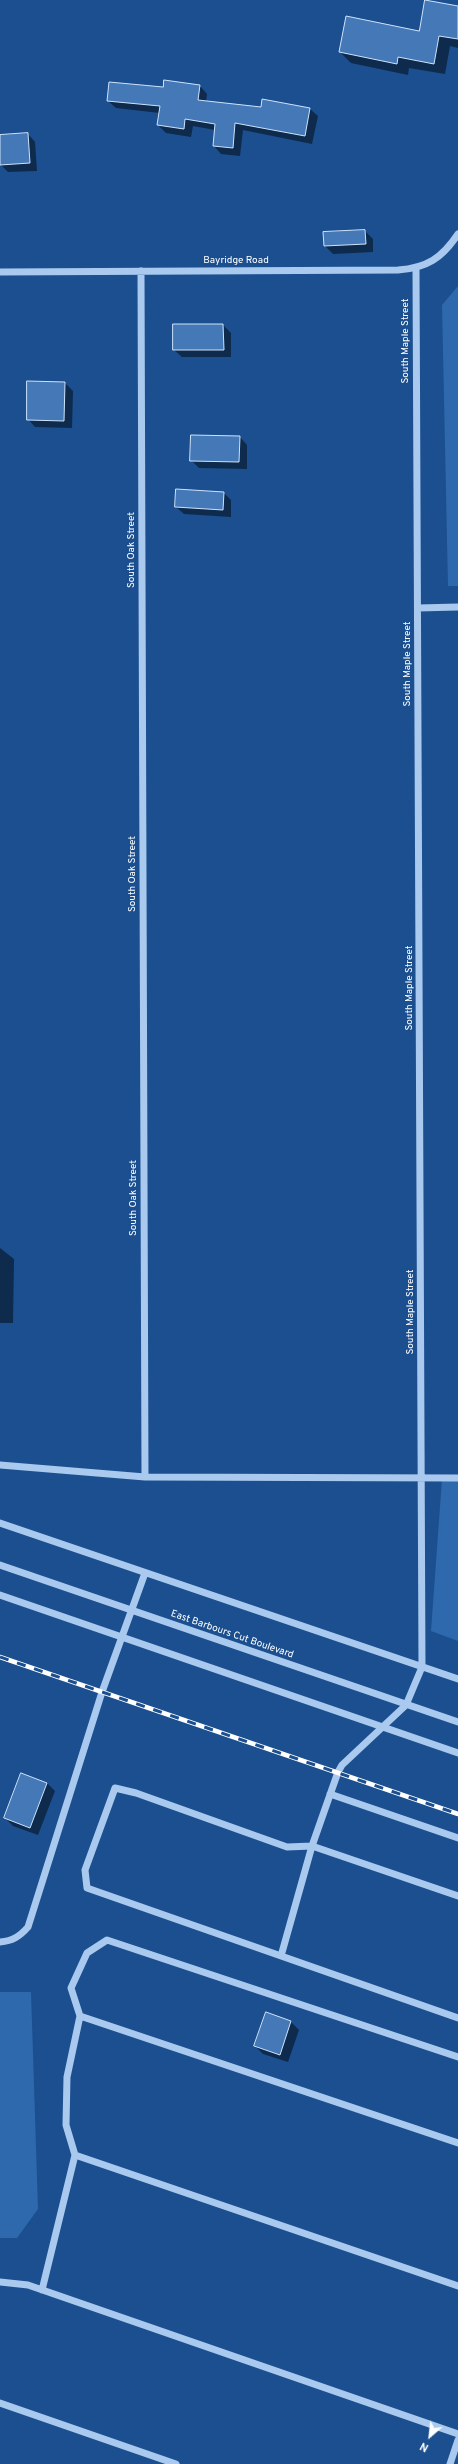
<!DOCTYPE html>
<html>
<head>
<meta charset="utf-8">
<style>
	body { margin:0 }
	#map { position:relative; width:458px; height:2464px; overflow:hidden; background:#1b4f8f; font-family:Overpass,sans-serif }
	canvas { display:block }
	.north { position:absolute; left:410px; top:2416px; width:40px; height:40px; -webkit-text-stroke:3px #1b4f8f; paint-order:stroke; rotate:208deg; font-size:11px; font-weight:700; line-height:16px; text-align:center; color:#fff }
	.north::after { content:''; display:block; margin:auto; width:14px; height:18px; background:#fff; clip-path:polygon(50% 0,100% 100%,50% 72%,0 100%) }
</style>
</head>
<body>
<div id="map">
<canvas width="458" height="2464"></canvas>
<div class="north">N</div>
</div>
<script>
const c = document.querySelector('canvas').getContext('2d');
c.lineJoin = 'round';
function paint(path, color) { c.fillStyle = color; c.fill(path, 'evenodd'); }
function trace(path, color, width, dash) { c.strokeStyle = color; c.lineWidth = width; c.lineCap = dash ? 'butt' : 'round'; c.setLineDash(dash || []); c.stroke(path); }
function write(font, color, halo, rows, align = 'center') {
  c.font = font + ' Overpass,sans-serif'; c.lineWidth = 3; c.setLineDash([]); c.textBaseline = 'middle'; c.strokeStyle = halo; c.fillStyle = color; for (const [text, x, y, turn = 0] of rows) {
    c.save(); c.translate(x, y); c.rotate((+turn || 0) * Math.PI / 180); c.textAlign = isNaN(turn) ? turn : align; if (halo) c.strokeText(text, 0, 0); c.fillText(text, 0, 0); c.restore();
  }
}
paint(new Path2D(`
	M 458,286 L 458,586 L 448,586 L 442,305 Z
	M 442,1479 L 458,1479 L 458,1641 L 431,1631 Z
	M 0,1992 L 31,1992 L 38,2209 L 17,2238 L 0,2238 Z`), '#2e69ad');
paint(new Path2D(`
	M 458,7 L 458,48 L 450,46 L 445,74 L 409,68 L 408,75 L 351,63 L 340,52 L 419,32 Z
	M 200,86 L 207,94 L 206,102 L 261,108 L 310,109 L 318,116 L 312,144 L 243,130 L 240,156 L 221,154 L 214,146 L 215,130 L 193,126 L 191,137 L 166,133 L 158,125 L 160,113 L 116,108 L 108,101 L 164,88 Z
	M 28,134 L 35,142 L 37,171 L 8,172 L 0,164 L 0,136 Z
	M 365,231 L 373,239 L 373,252 L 333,254 L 325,246 L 324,233 Z
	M 223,325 L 231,333 L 231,357 L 182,357 L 174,350 Z
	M 65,383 L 73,391 L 72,428 L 35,427 L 28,419 Z
	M 240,437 L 247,445 L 247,469 L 199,468 L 191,460 Z
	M 224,493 L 231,500 L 231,517 L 184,514 L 176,507 Z
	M 0,1248 L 14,1259 L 13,1323 L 0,1323 Z
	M 47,1783 L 55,1791 L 38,1835 L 13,1826 L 5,1818 Z
	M 266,2014 L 291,2022 L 299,2030 L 288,2062 L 263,2054 L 255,2046 Z`), '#0007');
const building = new Path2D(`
	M 425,0 L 458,6 L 458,39 L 439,36 L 434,64 L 398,57 L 397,64 L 339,52 L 346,16 L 419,31 Z
	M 164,80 L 200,85 L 198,100 L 261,107 L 262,99 L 310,108 L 305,136 L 235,123 L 233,148 L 213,146 L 215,124 L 185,119 L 184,129 L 157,125 L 160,106 L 107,101 L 109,82 L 163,87 Z
	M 28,133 L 30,163 L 0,165 L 0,135 Z
	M 365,230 L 366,244 L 324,246 L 323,232 Z
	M 173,324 L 223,324 L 224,350 L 173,350 Z
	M 27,381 L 65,382 L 64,421 L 27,420 Z
	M 191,435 L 240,436 L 239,462 L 190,461 Z
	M 176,489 L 224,492 L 223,510 L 175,507 Z
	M 21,1773 L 47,1783 L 30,1828 L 4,1818 Z
	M 266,2012 L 291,2021 L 280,2055 L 254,2046 Z`);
paint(building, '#4478b7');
trace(building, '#cfe3fa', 1);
trace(new Path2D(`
	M 141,271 L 145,1477
	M 0,272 L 398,270 C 427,268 442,258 458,234
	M 418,608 L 458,607
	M 0,1465 L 145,1477 L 458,1478
	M 0,1523 L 458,1679
	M 0,1565 L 458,1722
	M 0,1595 L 458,1753
	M 330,1794 L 458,1838
	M 458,1896 L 312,1846 L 287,1847 L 136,1793 L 115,1788 L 85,1870 L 87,1888 L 458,2018
	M 0,1942 C 13,1941 20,1936 28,1927 L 102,1692 L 145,1573
	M 281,1956 L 312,1846 L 338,1772 L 342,1765 L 406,1705 L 422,1667 L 416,269
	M 80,2016 L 67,2077 L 66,2125 L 75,2155 L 458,2286
	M 458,2057 L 107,1940 L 87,1953 L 71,1988 L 80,2016 L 458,2143
	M 0,2282 L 28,2285 L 458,2434
	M 42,2290 L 75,2155
	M 0,2403 L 176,2464
	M 450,2464 L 458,2440`), '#a9c9ee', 7);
const rail = new Path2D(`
	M 0,1657 L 458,1814`);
trace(rail, '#fff', 4.5);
trace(rail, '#1b4f8f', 3, [9]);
write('10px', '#fff', '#1b4f8f', [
	["Bayridge Road",236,261],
	["South Maple Street",406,341,-90],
	["South Oak Street",132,550,-90],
	["South Maple Street",408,664,-90],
	["South Oak Street",133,874,-90],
	["South Maple Street",410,988,-90],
	["South Oak Street",134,1198,-90],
	["South Maple Street",411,1312,-90],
	["East Barbours Cut Boulevard",232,1635,19]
]);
</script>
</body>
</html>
